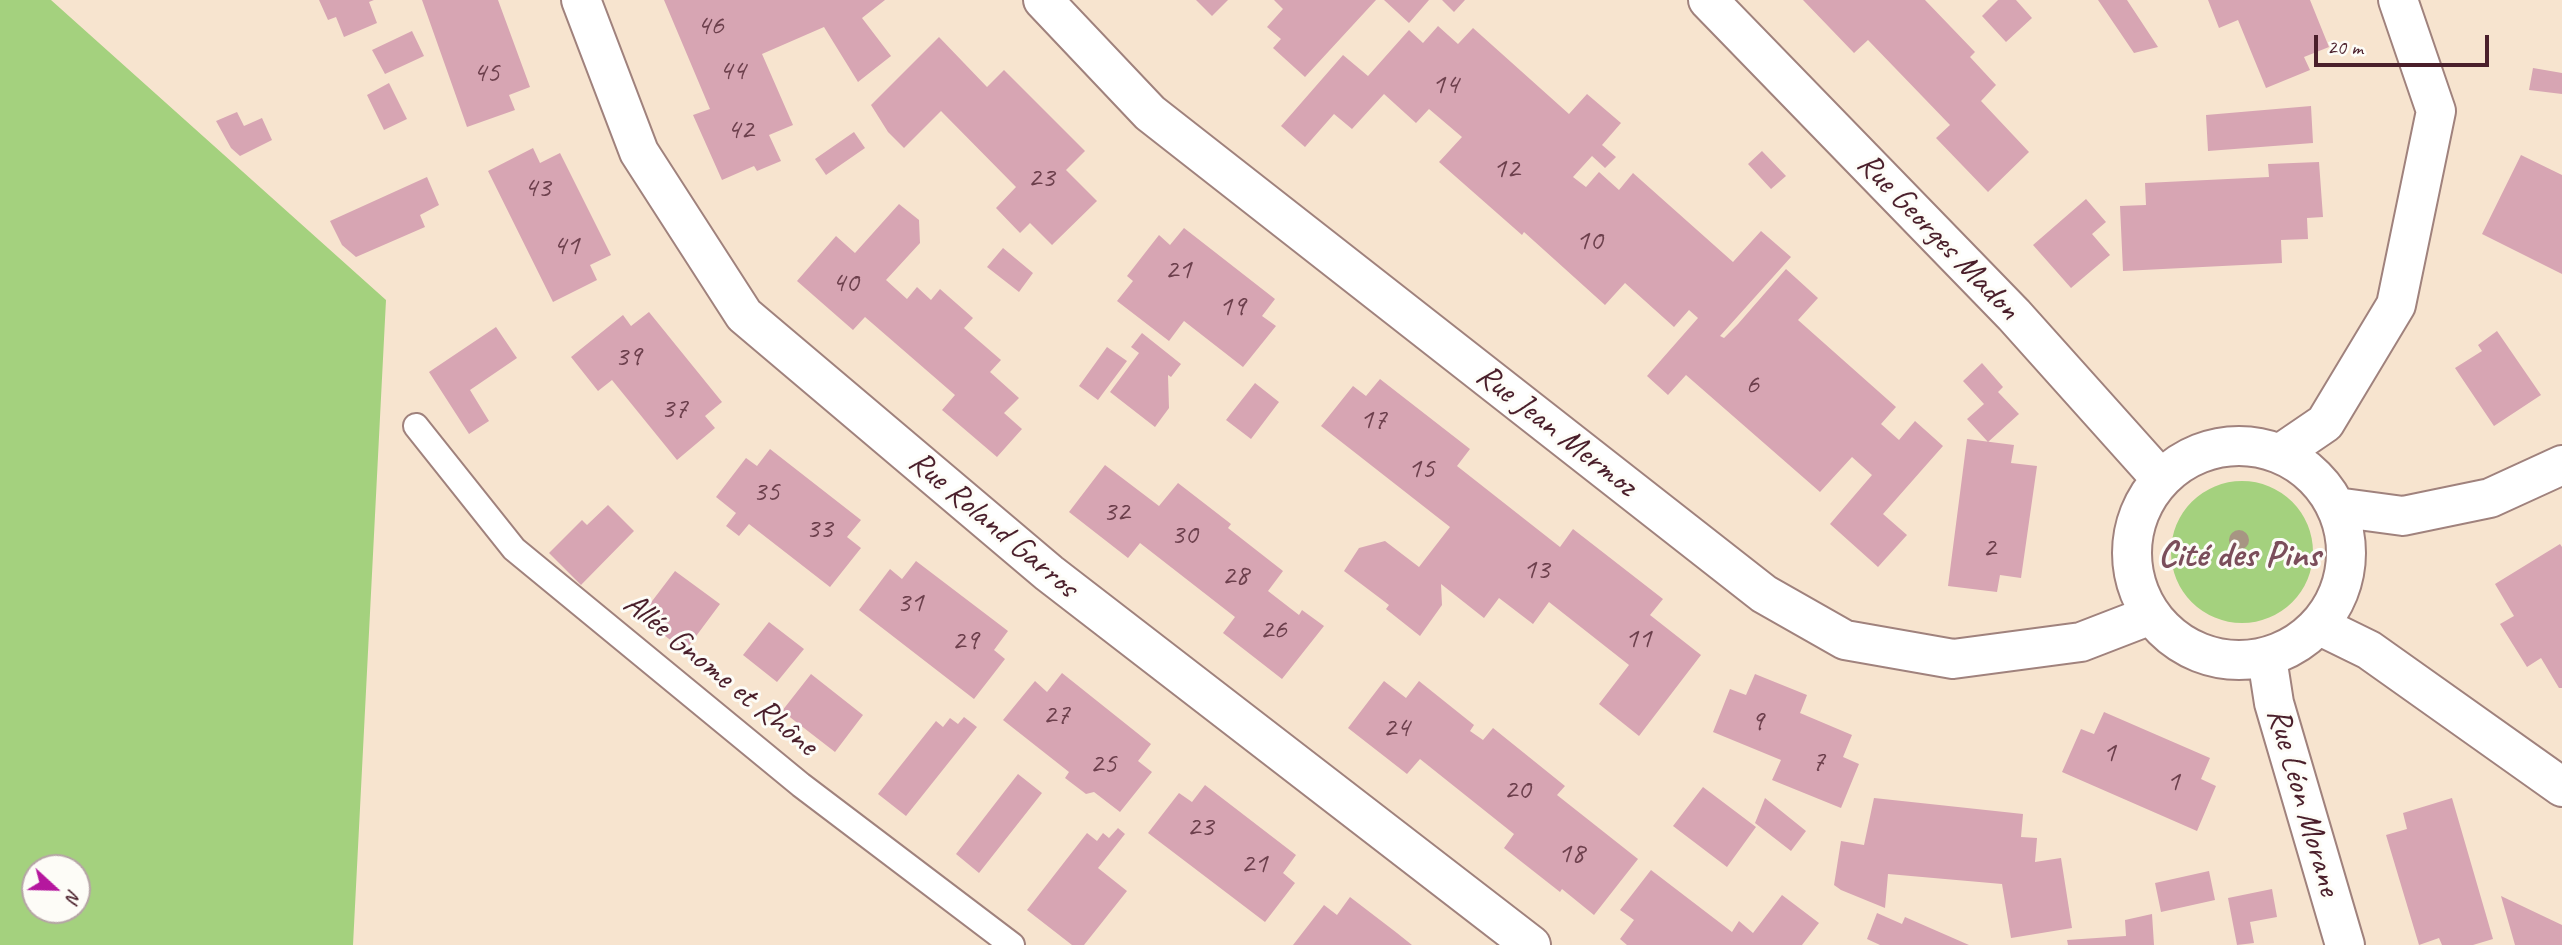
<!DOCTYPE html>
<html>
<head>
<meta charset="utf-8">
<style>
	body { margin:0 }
	#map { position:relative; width:2562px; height:945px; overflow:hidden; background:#f7e4cf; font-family:Caveat,sans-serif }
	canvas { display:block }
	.north { position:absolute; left:21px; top:854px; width:70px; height:70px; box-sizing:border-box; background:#fdfcf7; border:2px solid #b5a4a5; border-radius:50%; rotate:112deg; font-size:19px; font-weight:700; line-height:28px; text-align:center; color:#4a1f2b }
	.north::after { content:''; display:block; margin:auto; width:24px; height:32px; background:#b5179e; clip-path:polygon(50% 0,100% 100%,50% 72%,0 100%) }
	.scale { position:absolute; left:2314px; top:35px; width:175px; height:32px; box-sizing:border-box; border:4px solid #4a1f2b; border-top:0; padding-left:9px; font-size:21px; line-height:24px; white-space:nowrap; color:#4a1f2b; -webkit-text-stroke:5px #fdfcf7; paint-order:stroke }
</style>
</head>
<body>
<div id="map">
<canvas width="2562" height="945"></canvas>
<div class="north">N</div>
<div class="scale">20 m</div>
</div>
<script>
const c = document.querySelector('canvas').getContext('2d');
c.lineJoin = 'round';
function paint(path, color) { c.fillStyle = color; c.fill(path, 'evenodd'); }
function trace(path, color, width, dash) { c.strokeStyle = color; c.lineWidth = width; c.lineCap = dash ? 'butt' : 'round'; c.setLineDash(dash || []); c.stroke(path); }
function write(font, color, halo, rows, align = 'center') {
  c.font = font + ' Caveat,sans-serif'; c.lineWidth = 6; c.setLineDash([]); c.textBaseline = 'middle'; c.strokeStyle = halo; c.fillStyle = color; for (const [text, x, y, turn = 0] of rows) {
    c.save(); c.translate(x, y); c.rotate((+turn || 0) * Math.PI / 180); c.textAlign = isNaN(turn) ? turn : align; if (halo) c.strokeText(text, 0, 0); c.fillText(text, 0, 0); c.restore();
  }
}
paint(new Path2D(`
	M 0,0 L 51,0 L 386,300 L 353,945 L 0,945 ZM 77,868 L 77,910 L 35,910 L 35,868 Z
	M2171 552a71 71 0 1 1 142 0a71 71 0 1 1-142 0Z`), '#a4d17e');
paint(new Path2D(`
	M 319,0 L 374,0 L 369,2 L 377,23 L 344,37 L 336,17 L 328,20 Z
	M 422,0 L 498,0 L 530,87 L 509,95 L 515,110 L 467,127 Z
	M 664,0 L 885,0 L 862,18 L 891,56 L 858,82 L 824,27 L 762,54 L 793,125 L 769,135 L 781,161 L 757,171 L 754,166 L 722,180 L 693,115 L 710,109 Z
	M 1196,0 L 1228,0 L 1212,16 Z
	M 1274,0 L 1376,0 L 1305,77 L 1273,48 L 1281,39 L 1267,27 L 1283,9 Z
	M 1384,0 L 1429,0 L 1409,23 Z
	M 1442,0 L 1465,0 L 1454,12 Z
	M 1803,0 L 1925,0 L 1975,52 L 1970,57 L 1996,85 L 1981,101 L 2029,152 L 1988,192 L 1936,138 L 1950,125 L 1868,40 L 1854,53 Z
	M 1998,0 L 2016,0 L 2032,18 L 2006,42 L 1982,16 Z
	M 2098,0 L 2127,0 L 2158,47 L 2134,53 Z
	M 2208,0 L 2310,0 L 2329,47 L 2304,57 L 2310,70 L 2266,88 L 2238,20 L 2219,28 Z
	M 1438,26 L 1458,44 L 1473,28 L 1569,114 L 1587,94 L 1621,123 L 1602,145 L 1616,157 L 1605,168 L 1592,156 L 1573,177 L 1586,187 L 1599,172 L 1619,190 L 1633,173 L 1733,262 L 1761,231 L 1791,257 L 1720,336 L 1724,338 L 1738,324 L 1786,269 L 1818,298 L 1798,320 L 1896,407 L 1881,424 L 1899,440 L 1915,421 L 1943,446 L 1883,514 L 1907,535 L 1878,567 L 1830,524 L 1872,475 L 1852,457 L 1820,492 L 1686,375 L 1668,395 L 1647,376 L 1698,318 L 1689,310 L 1674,327 L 1625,283 L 1605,305 L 1524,232 L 1522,235 L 1439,162 L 1462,137 L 1429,109 L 1416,123 L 1384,94 L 1352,129 L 1334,114 L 1305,147 L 1281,126 L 1343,55 L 1368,76 L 1409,30 L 1423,43 Z
	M 412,31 L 424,56 L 385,74 L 372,50 Z
	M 939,37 L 987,87 L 1004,70 L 1085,151 L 1066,170 L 1097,201 L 1052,245 L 1030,223 L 1020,233 L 996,208 L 1016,187 L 941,111 L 904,148 L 888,132 L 871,105 Z
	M 2533,68 L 2562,73 L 2562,94 L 2529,90 Z
	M 389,83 L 407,119 L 384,130 L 367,95 Z
	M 2311,106 L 2313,143 L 2208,151 L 2206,115 Z
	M 237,112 L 244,126 L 262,118 L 272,140 L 240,156 L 231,148 L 216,121 Z
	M 854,132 L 865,148 L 826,175 L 815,159 Z
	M 533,148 L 540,163 L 560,153 L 611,255 L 590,265 L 597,280 L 553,302 L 488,171 Z
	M 1762,151 L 1786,176 L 1771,189 L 1748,164 Z
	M 2521,155 L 2562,175 L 2562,274 L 2482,234 Z
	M 2319,162 L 2323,217 L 2307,218 L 2308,239 L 2281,240 L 2282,263 L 2123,271 L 2120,206 L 2146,205 L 2145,183 L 2269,177 L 2268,164 Z
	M 427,177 L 439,205 L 420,215 L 425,227 L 356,257 L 342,245 L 330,221 Z
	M 2086,199 L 2106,222 L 2092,234 L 2110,255 L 2071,288 L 2033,245 Z
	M 899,204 L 919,220 L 920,243 L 886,280 L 907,299 L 917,287 L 931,300 L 940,289 L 973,318 L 964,328 L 1001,360 L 990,372 L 1019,398 L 1004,413 L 1022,429 L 997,457 L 942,410 L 955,395 L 865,317 L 853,330 L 797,281 L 836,236 L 855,253 Z
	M 1184,228 L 1275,299 L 1262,316 L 1276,326 L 1243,367 L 1184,321 L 1169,341 L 1117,301 L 1133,281 L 1127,276 L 1159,235 L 1170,245 Z
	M 1003,248 L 1033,273 L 1019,292 L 987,267 Z
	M 649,312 L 722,402 L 705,416 L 715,428 L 677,460 L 612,380 L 598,391 L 571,357 L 623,315 L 631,326 Z
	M 496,327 L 517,358 L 470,390 L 489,421 L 469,434 L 429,372 Z
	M 2497,331 L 2541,395 L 2494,426 L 2455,368 L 2482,351 L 2478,345 Z
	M 1142,333 L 1181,364 L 1171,377 L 1168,375 L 1169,408 L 1155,427 L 1110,392 L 1139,353 L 1131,347 Z
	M 1107,347 L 1127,361 L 1098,400 L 1079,386 Z
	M 1982,363 L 2003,387 L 1998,392 L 2019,414 L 1988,442 L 1967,419 L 1984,404 L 1963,381 Z
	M 1380,379 L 1470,449 L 1457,466 L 1560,547 L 1573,529 L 1663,599 L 1650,615 L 1701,655 L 1639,736 L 1599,704 L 1629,665 L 1549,602 L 1533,624 L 1499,598 L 1484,618 L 1441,584 L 1442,605 L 1420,636 L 1386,609 L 1389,605 L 1344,571 L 1359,548 L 1385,541 L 1419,567 L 1450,527 L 1321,426 L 1353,386 L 1366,396 Z
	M 1255,383 L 1279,402 L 1251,439 L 1226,420 Z
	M 1967,439 L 2014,445 L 2011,463 L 2037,466 L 2021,578 L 2000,575 L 1997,592 L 1948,586 Z
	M 770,449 L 861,520 L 847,537 L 861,548 L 830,587 L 749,524 L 739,536 L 726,526 L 736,513 L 716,497 L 746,458 L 757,466 Z
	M 1105,465 L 1159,506 L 1178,483 L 1231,524 L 1228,528 L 1283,571 L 1268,591 L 1299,615 L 1302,610 L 1324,626 L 1282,679 L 1223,633 L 1235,617 L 1140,543 L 1128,558 L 1069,512 Z
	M 608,505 L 634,531 L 581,585 L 549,553 L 582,520 L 587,525 Z
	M 2560,544 L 2562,547 L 2562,688 L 2559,688 L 2541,658 L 2527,667 L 2500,624 L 2514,616 L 2495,584 Z
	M 916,561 L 1008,631 L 994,650 L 1005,659 L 974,699 L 859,610 L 890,569 L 902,579 Z
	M 675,571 L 720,604 L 685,651 L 640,617 Z
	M 769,622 L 804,649 L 777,682 L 743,655 Z
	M 1062,673 L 1151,744 L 1138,761 L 1152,772 L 1120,812 L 1094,792 L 1086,794 L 1065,778 L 1069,772 L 1003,720 L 1035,681 L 1047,692 Z
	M 811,674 L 863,715 L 835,752 L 782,711 Z
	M 1755,674 L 1807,695 L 1800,713 L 1852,735 L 1843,757 L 1859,764 L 1841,808 L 1772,780 L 1781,760 L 1713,732 L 1730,689 L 1746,695 Z
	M 1384,681 L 1406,698 L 1419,681 L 1474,725 L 1470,731 L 1483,740 L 1493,728 L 1565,786 L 1557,795 L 1638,859 L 1594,915 L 1562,889 L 1560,892 L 1504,848 L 1514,834 L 1420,759 L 1407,774 L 1348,728 Z
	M 2104,712 L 2210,758 L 2201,779 L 2216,786 L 2197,831 L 2062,772 L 2081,729 L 2094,734 Z
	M 964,717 L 977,727 L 906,816 L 878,794 L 936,721 L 943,727 L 950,718 L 958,724 Z
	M 1018,774 L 1042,793 L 979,873 L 956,854 Z
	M 1205,785 L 1296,855 L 1283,873 L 1295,883 L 1265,922 L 1148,833 L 1179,793 L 1192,802 Z
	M 1703,787 L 1756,827 L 1727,867 L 1673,826 Z
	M 1765,798 L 1806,831 L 1791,851 L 1755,823 Z
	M 1874,798 L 2023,814 L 2021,837 L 2037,838 L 2035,862 L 2061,858 L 2072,928 L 2011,938 L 2002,884 L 1888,874 L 1885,908 L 1841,890 L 1834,885 L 1841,841 L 1864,845 Z
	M 2452,798 L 2493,939 L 2473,945 L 2442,945 L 2439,938 L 2419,945 L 2386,835 L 2407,829 L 2403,813 Z
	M 1118,828 L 1125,834 L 1098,868 L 1127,891 L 1084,945 L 1072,945 L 1027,910 L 1087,833 L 1097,841 L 1103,833 L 1109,838 Z
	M 1651,870 L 1732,932 L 1739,921 L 1753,933 L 1782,895 L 1819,923 L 1802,945 L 1627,945 L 1620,939 L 1634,920 L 1620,910 Z
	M 2209,871 L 2215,900 L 2161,912 L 2155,883 Z
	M 2272,889 L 2277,917 L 2250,922 L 2254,943 L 2237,945 L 2228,898 Z
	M 2501,896 L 2562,925 L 2562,945 L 2515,945 Z
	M 1350,897 L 1397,933 L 1412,945 L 1293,945 L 1324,905 L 1337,915 Z
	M 1877,913 L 1902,924 L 1905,917 L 1969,945 L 1880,945 L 1867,939 Z
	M 2152,914 L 2154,945 L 2068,945 L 2067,940 L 2126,936 L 2125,920 Z`), '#d7a5b3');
const service = new Path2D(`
	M 416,426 L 514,549 L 801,785 L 1012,945`);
const minor = new Path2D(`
	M 581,0 L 639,152 L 744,315 L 1049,573 L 1531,945
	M 1043,0 L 1150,113 L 1764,594 L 1845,640 L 1953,659 L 2081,642 L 2151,615
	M 1708,0 L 2014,315 L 2161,479
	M2132 553a107 107 0 1 1 214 0a107 107 0 1 1-214 0Z
	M 2281,453 L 2325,423 L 2396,305 L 2436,111 L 2398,0
	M 2336,507 L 2403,516 L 2490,498 L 2562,465
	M 2320,626 L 2369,650 L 2562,787
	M 2267,658 L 2274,703 L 2345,945`);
trace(service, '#a0827d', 28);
trace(minor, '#a0827d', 42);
trace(service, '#fff', 24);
trace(minor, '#fff', 38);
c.fillStyle = '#a79583';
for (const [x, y] of [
	[2239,540]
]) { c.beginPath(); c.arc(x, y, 10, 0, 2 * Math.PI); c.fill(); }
write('30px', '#6d404d', null, [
	["46",710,26],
	["44",732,71],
	["45",486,73],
	["14",1445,85],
	["42",740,130],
	["12",1506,169],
	["23",1041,178],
	["43",537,188],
	["10",1589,241],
	["41",566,246],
	["21",1178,270],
	["40",845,283],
	["19",1232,307],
	["39",628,357],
	["6",1752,385],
	["37",674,409],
	["17",1373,420],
	["15",1421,469],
	["35",766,492],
	["32",1116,512],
	["33",819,529],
	["30",1184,535],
	["2",1989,548],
	["13",1536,570],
	["28",1235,576],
	["31",910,603],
	["26",1273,630],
	["11",1638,639],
	["29",965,641],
	["27",1056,715],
	["9",1757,722],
	["24",1396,728],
	["1",2109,753],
	["7",1818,762],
	["25",1103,764],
	["1",2173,782],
	["20",1517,790],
	["23",1200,827],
	["18",1571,854],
	["21",1254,864]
]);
write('33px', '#4a1f2b', '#fdfcf7', [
	["Rue Georges Madon",1938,237,46],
	["Rue Jean Mermoz",1556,431,38],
	["Rue Roland Garros",993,525,40],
	["Allée Gnome et Rhône",720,675,39],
	["Rue Léon Morane",2303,802,74]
]);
write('bold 37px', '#7b4e5b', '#fdfcf7', [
	["Cité des Pins",2239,556]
]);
</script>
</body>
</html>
